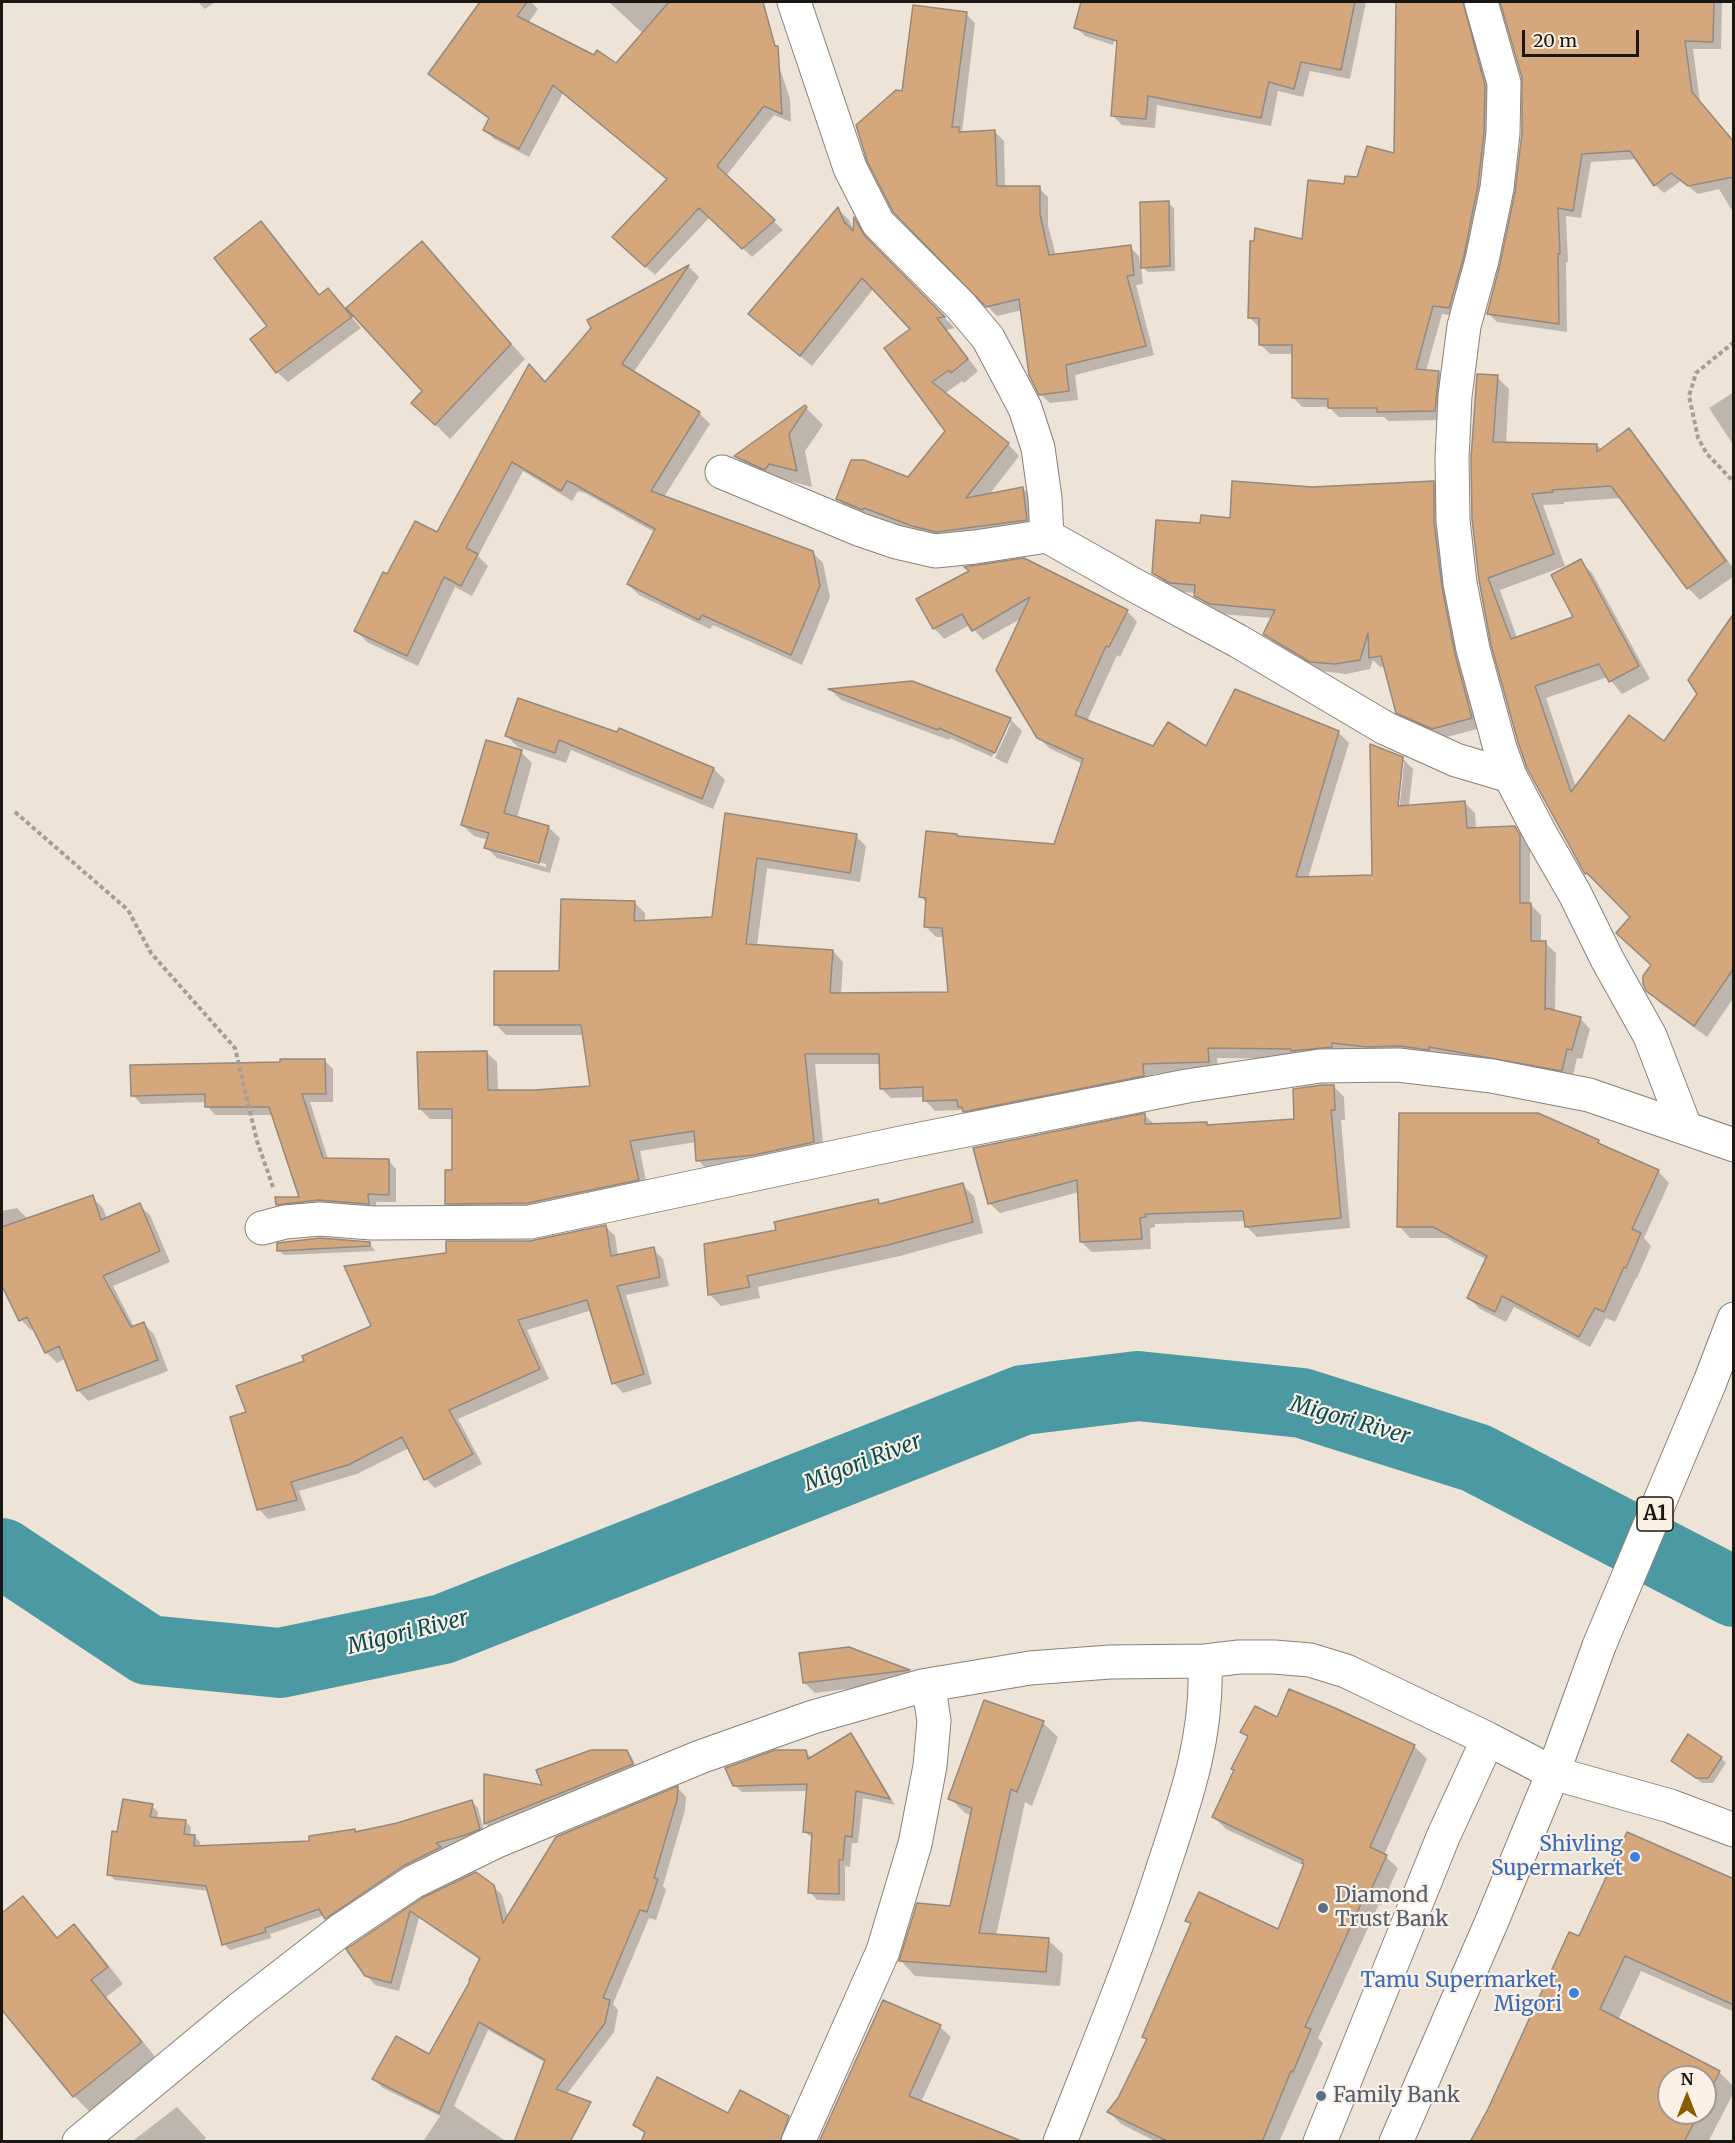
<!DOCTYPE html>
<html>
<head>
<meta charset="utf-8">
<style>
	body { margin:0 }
	#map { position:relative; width:1735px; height:2143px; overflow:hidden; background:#eee3d7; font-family:Merriweather,serif }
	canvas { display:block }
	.frame { position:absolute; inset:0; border:3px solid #1a1612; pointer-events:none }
	.north { position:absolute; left:1657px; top:2065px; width:60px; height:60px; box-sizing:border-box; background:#fcf0e4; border:2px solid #a29990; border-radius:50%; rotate:0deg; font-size:16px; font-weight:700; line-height:24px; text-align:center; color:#1a1612 }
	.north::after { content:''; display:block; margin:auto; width:21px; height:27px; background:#895b00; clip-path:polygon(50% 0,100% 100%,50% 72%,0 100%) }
	.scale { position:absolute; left:1522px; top:30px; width:117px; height:27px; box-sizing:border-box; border:3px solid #1a1612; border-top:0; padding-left:8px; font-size:18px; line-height:21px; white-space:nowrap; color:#1a1612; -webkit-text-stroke:4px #fcf0e4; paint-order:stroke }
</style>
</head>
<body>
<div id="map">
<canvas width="1735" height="2143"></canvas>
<div class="frame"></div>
<div class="north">N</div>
<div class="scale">20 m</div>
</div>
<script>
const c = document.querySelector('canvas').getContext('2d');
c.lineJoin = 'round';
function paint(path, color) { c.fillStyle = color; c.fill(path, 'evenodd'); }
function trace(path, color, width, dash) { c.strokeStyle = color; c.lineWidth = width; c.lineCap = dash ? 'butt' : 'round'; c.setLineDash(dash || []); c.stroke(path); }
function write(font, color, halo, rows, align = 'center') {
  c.font = font + ' Merriweather,serif'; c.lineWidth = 4.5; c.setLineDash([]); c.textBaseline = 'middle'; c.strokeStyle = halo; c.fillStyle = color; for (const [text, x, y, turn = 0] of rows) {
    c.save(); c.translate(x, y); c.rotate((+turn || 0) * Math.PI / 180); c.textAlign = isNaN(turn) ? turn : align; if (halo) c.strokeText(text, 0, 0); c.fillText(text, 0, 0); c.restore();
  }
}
paint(new Path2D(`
	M 198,2 L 215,2 L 205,9 Z
	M 482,2 L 531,2 L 538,9 L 528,23 L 678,100 L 676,64 L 609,2 L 758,2 L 790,99 L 791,122 L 774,115 L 726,176 L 783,230 L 752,257 L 710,217 L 655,275 L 624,247 L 668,180 L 563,93 L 529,157 L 494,139 L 485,130 L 490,120 L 440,84 L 430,74 Z
	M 1083,2 L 1122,2 L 1113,45 L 1085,36 L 1076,27 Z
	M 1156,2 L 1366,2 L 1350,79 L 1310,71 L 1303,97 L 1278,91 L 1271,126 L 1157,105 L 1155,128 L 1122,125 L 1113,116 L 1114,98 Z
	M 1445,2 L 1477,37 L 1494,96 L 1493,142 L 1458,316 L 1442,314 L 1426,371 L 1439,372 L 1448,381 L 1444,420 L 1388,421 L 1384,417 L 1339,417 L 1329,407 L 1302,407 L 1293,397 L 1293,354 L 1270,354 L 1261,345 L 1261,327 L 1258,326 L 1249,317 L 1303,241 L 1346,186 L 1395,155 L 1398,3 Z
	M 1521,2 L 1722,2 L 1721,49 L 1693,49 L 1700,102 L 1734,143 L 1734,214 L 1719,189 L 1698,194 L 1681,181 L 1664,193 L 1655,185 L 1637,159 L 1591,162 L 1581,218 L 1566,216 L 1568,262 L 1566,262 L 1567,332 L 1497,322 L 1488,313 L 1502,264 L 1517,192 L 1523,133 L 1524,78 L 1514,4 Z
	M 966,14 L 975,23 L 962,132 L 995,132 L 1004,141 L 1005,188 L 1039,188 L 1048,197 L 1048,225 L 1056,256 L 1130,247 L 1139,256 L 1140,263 L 1143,263 L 1168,203 L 1174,208 L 1175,271 L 1148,272 L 1141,265 L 1143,284 L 1136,285 L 1154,355 L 1075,375 L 1078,400 L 1050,403 L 1040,394 L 1022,310 L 997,316 L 895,211 L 904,92 Z
	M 838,209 L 849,220 L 855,234 L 855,220 L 865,230 L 876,250 L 955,328 L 947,330 L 978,371 L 964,383 L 962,381 L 944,394 L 1008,444 L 1019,456 L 989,495 L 1023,488 L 1034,500 L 1038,531 L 949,543 L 850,511 L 838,499 L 908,479 L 947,431 L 912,329 L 874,288 L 812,366 L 750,314 Z
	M 261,223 L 271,233 L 320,296 L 328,290 L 361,328 L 288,382 L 277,372 L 269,326 Z
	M 422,243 L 525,359 L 450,439 L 428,417 L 424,391 Z
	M 689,267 L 699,277 L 633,373 L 699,413 L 710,424 L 664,497 L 812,552 L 823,563 L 830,597 L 802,665 L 713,625 L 710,629 L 639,595 L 628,584 L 654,532 L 585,493 L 578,491 L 572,501 L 523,471 L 478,556 L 488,566 L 472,596 L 455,587 L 418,666 L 367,642 L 356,631 L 388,576 L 437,534 L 545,384 L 593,328 L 589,321 Z
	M 1497,377 L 1509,389 L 1506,444 L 1597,445 L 1602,450 L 1629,430 L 1641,443 L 1734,569 L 1734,576 L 1700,600 L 1688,588 L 1622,498 L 1564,502 L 1564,504 L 1543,505 L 1565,566 L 1500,590 L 1517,638 L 1576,618 L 1580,561 L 1592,573 L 1650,679 L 1622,694 L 1608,677 L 1546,698 L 1576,787 L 1665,743 L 1699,694 L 1734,632 L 1734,997 L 1707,1037 L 1660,1003 L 1647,990 L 1652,965 L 1632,917 L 1586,873 L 1480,580 Z
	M 1734,392 L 1734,446 L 1709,408 Z
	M 805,407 L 823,425 L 805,451 L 812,487 L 786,480 L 782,486 L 752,473 L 736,457 Z
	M 1433,482 L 1443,492 L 1481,728 L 1443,738 L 1408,722 L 1398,712 L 1385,666 L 1380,667 L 1373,660 L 1370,669 L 1346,674 L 1321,671 L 1275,644 L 1265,634 L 1272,618 L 1221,614 L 1205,605 L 1195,593 L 1181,592 L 1164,583 L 1154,573 L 1201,524 L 1231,519 L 1312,489 Z
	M 1024,560 L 1127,611 L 1137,622 L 1120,657 L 1117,655 L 1087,721 L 1154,748 L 1168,724 L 1207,749 L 1236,691 L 1338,732 L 1349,743 L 1308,878 L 1373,877 L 1371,746 L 1402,758 L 1413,769 L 1409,806 L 1465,803 L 1475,813 L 1476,829 L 1514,827 L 1525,838 L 1530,847 L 1530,904 L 1541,915 L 1541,943 L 1545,943 L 1556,953 L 1555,1012 L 1580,1018 L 1590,1029 L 1582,1059 L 1577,1058 L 1572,1080 L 1439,1057 L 1439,1059 L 1342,1053 L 1342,1057 L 1303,1061 L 1301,1059 L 1217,1058 L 1218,1071 L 1153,1074 L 1153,1086 L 975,1121 L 962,1110 L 935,1111 L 925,1100 L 925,1097 L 891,1098 L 881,1088 L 881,1064 L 815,1064 L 824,1152 L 765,1165 L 708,1170 L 698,1160 L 696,1142 L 640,1151 L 648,1190 L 539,1213 L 457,1214 L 447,1203 L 446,1172 L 454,1172 L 454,1119 L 430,1119 L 420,1109 L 418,1053 L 486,1052 L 497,1062 L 498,1091 L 535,1091 L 591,1087 L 584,1035 L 506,1035 L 495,1024 L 495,973 L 560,973 L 562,900 L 634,902 L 645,913 L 645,922 L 713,918 L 726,815 L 856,836 L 866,846 L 860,882 L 767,868 L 757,946 L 833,951 L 843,962 L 841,994 L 949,993 L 945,937 L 936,937 L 926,927 L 927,903 L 921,897 L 927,833 L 956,836 L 959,838 L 1055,845 L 1083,764 L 1049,748 L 1038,737 L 998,670 L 1022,618 L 983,640 L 970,625 L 944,639 L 934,628 L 918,600 L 971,571 L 967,568 ZM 1401,762 L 1404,762 L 1399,813 L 1396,813 Z
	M 912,683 L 1011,720 L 1022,731 L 1007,764 L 995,758 L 1011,723 L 1007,723 L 992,757 L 950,738 L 949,740 L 841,700 L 831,690 Z
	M 519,700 L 714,769 L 725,780 L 713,809 L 571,750 L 566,763 L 518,747 L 507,736 Z
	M 521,752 L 532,763 L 517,818 L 548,827 L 560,838 L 550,873 L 497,858 L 486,847 L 488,840 L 474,836 L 462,825 ZM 497,850 L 546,864 L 546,867 L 497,853 Z
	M 324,1060 L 333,1069 L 333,1102 L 310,1102 L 328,1159 L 388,1160 L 396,1169 L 396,1202 L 376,1202 L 377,1212 L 286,1213 L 277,1204 L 301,1199 L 273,1115 L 215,1115 L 207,1106 L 207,1102 L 141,1104 L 133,1095 L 282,1064 Z
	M 1333,1086 L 1344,1097 L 1345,1120 L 1341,1120 L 1350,1228 L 1257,1237 L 1246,1226 L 1246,1221 L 1155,1224 L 1155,1227 L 1150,1228 L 1151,1249 L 1092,1252 L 1081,1242 L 1079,1192 L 1000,1213 L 989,1203 L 1145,1115 L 1155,1125 L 1207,1123 L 1210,1126 L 1296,1120 Z
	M 1538,1115 L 1599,1142 L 1605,1148 L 1658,1171 L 1669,1183 L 1644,1238 L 1651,1246 L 1637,1278 L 1636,1278 L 1615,1322 L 1606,1318 L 1590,1347 L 1514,1307 L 1506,1322 L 1480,1309 L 1469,1298 L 1487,1260 L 1446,1238 L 1410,1238 L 1399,1226 Z
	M 962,1185 L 974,1196 L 983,1233 L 900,1256 L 758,1287 L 760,1298 L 721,1306 L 710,1295 L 705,1245 L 778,1231 L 877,1201 L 881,1205 Z
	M 92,1197 L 103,1208 L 107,1219 L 139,1205 L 150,1215 L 170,1262 L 113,1286 L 134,1327 L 144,1324 L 154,1334 L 168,1371 L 88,1401 L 78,1390 L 66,1358 L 57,1363 L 46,1352 L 35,1329 L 31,1330 L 21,1320 L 2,1283 L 2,1211 L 17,1208 L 28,1219 Z
	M 606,1227 L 615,1236 L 618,1256 L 653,1249 L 663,1259 L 669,1286 L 626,1295 L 652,1384 L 623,1393 L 614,1383 L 592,1310 L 527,1330 L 549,1379 L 458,1419 L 482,1464 L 435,1488 L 426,1479 L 409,1448 L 357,1474 L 299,1491 L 306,1510 L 268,1519 L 259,1509 L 248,1413 L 306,1362 L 531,1242 Z
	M 369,1243 L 375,1251 L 284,1255 L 279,1250 Z
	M 848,1649 L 909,1671 L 918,1680 L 815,1693 L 804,1682 Z
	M 1278,1719 L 1414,1746 L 1427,1759 L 1384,1855 L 1398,1868 L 1381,1906 L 1379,1904 L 1318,2038 L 1323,2043 L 1279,2142 L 1157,2142 L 1121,2124 L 1109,2112 L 1119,2099 L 1148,2041 L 1144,2037 L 1192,1925 L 1187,1920 L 1279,1931 L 1305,1866 L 1226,1829 L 1214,1817 L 1249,1738 L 1242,1732 Z
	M 1043,1723 L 1058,1737 L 1032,1806 L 1025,1802 L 996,1936 L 1048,1940 L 1063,1954 L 1060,1986 L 915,1976 L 901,1961 L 952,1907 L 972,1816 L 965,1813 L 950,1798 Z
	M 851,1735 L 858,1743 L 895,1805 L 863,1798 L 858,1843 L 852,1843 L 850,1867 L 845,1866 L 845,1901 L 817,1900 L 810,1892 L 812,1838 L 804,1831 L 808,1791 L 742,1792 L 734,1785 L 806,1752 L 812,1758 Z
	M 627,1752 L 632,1757 L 637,1770 L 491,1829 L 486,1824 L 486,1776 L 545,1787 Z
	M 1721,1758 L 1726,1763 L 1713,1783 L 1702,1783 L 1673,1761 Z
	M 678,1788 L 686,1797 L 685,1810 L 663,1886 L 666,1890 L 656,1920 L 649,1918 L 613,2004 L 618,2010 L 614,2032 L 567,2094 L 553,2142 L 546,2063 L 488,2030 L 454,2106 L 507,2142 L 423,2142 L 440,2116 L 383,2088 L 374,2079 L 430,2056 L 472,1981 L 480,1960 L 419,1918 L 399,1991 L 375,1985 L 366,1975 L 349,1950 L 423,1900 L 493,1886 L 502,1895 L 508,1918 Z
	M 472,1802 L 478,1808 L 485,1835 L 472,1841 L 441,1849 L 446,1854 L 332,1924 L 325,1915 L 270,1934 L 271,1938 L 230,1950 L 224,1944 L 209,1891 L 115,1880 L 109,1874 L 119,1833 L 152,1806 L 158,1812 L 157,1819 L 185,1821 L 191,1827 L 190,1836 L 194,1836 L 200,1842 L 200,1847 L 311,1843 L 354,1831 L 357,1833 L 397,1824 Z
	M 1734,1881 L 1734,2012 L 1641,1971 L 1618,2020 L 1719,2072 L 1734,2087 L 1734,2092 L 1708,2142 L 1472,2142 L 1580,1938 ZM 1669,2077 L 1705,2077 L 1705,2113 L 1669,2113 Z
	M 22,1898 L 58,1939 L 74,1926 L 90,1942 L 123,1984 L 106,1997 L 157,2059 L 90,2112 L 74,2096 L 2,2007 L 2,1915 Z
	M 884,2002 L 940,2027 L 951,2037 L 921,2102 L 820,2142 Z
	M 177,2107 L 206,2138 L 203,2142 L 131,2142 Z`), '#0003');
trace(new Path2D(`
	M 2,1553 L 148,1650 L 280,1663 L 443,1629 L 1023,1400 L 1138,1386 L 1302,1403 L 1476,1458 L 1734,1592`), '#4b99a3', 70);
const building = new Path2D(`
	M 480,2 L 527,2 L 517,16 L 594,55 L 597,50 L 616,63 L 669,2 L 763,2 L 775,46 L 778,46 L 782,114 L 764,106 L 717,166 L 775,220 L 742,249 L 699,208 L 645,267 L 612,237 L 667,179 L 553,85 L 519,149 L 483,130 L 489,118 L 428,74 Z
	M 1081,2 L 1355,2 L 1341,70 L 1301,62 L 1294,89 L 1269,82 L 1261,118 L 1148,96 L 1146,119 L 1111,116 L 1117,41 L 1074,28 Z
	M 1396,2 L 1463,2 L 1485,85 L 1484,132 L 1478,185 L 1464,256 L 1449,308 L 1433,306 L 1416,369 L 1439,371 L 1435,411 L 1377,412 L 1377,408 L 1328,408 L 1328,399 L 1292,398 L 1292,345 L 1259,345 L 1259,318 L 1248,318 L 1250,241 L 1254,241 L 1255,228 L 1302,239 L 1308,180 L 1344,184 L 1345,176 L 1357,177 L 1367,146 L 1394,153 Z
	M 1500,2 L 1714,2 L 1713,42 L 1685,41 L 1692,92 L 1734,142 L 1734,177 L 1688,186 L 1671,173 L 1654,186 L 1630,151 L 1582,154 L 1573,211 L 1558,208 L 1560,254 L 1558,254 L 1559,324 L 1487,314 L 1500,264 L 1515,192 L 1522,133 L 1522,78 Z
	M 913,5 L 967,12 L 952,127 L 959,127 L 959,132 L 995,130 L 997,186 L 1040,186 L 1040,214 L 1049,255 L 1131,245 L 1134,275 L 1127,276 L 1146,346 L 1066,365 L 1069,391 L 1039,395 L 1029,375 L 1019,299 L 986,307 L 893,212 L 867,161 L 856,125 L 896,90 L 902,91 Z
	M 1169,201 L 1170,266 L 1141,268 L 1140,202 Z
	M 838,207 L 845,224 L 845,222 L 853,231 L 854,217 L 865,236 L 945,317 L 937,318 L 968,359 L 951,373 L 949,370 L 932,382 L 1009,443 L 966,498 L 1023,487 L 1027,520 L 936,532 L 912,526 L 864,508 L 863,510 L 836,499 L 851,460 L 864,460 L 908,477 L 945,431 L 884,348 L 910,329 L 862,278 L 800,356 L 748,314 Z
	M 261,221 L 319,295 L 328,288 L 352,317 L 276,373 L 250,339 L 267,326 L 214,258 Z
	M 422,241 L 511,344 L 435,425 L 411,403 L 422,391 L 346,308 Z
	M 689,265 L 622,364 L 700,412 L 651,491 L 813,551 L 820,586 L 791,655 L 702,615 L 699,620 L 627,584 L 655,529 L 572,483 L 567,481 L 561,491 L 512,462 L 466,548 L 478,554 L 461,586 L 444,577 L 407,656 L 354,631 L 383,572 L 387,574 L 415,521 L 437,532 L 529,364 L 545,382 L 591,328 L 587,320 Z
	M 1477,374 L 1498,375 L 1493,442 L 1597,444 L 1597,452 L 1629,428 L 1726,561 L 1687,589 L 1611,486 L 1552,490 L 1553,492 L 1532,494 L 1554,554 L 1488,578 L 1511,639 L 1573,617 L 1551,575 L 1581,559 L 1639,666 L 1609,682 L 1599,664 L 1535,686 L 1571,792 L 1629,715 L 1664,741 L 1697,694 L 1688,680 L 1734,613 L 1734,968 L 1694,1026 L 1646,991 L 1643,984 L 1643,976 L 1651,965 L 1616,933 L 1630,917 L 1587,873 L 1585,874 L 1527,768 L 1518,742 L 1491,645 L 1479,580 L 1472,519 L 1471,458 Z
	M 805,405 L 807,407 L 789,434 L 797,471 L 769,464 L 765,470 L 734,456 Z
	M 1232,481 L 1312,487 L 1434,481 L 1434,522 L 1442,587 L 1455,654 L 1472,718 L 1432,729 L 1396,713 L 1381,656 L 1369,658 L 1368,633 L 1360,660 L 1335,664 L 1310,662 L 1263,634 L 1275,610 L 1210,604 L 1194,596 L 1195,585 L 1170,583 L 1152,573 L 1156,520 L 1200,523 L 1201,515 L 1230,518 Z
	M 1024,558 L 1128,610 L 1109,647 L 1106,646 L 1075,715 L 1153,746 L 1168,722 L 1206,746 L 1235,689 L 1339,731 L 1296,877 L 1372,875 L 1370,744 L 1403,757 L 1398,806 L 1465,801 L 1467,828 L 1515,826 L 1520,835 L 1520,903 L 1531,903 L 1531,941 L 1546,941 L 1545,1010 L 1546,1008 L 1581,1017 L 1572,1050 L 1567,1049 L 1562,1071 L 1429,1047 L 1429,1050 L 1400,1046 L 1367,1047 L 1332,1043 L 1332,1047 L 1291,1051 L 1291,1049 L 1208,1048 L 1209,1062 L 1143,1064 L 1144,1076 L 963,1112 L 962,1107 L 958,1107 L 957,1100 L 923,1101 L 923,1087 L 880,1089 L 879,1054 L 805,1054 L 814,1142 L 754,1155 L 696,1161 L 694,1131 L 630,1141 L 639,1180 L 528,1203 L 445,1204 L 445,1170 L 452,1170 L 452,1109 L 419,1109 L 417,1052 L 487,1051 L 488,1090 L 535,1090 L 590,1086 L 581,1025 L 494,1025 L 494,971 L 559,971 L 561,899 L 635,901 L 634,921 L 712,917 L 725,813 L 857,834 L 850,873 L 757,858 L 746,944 L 833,950 L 830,993 L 948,992 L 942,928 L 924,927 L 926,898 L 919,897 L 926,831 L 957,834 L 957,836 L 1054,844 L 1083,759 L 1037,738 L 996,670 L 1030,597 L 972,631 L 962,614 L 933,629 L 916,599 L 969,571 L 964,567 Z
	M 912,681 L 1011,718 L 995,753 L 939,728 L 938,730 L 828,689 Z
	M 518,698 L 617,732 L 619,728 L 714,768 L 702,799 L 559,740 L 555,753 L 505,736 Z
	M 486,740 L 522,750 L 504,813 L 549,826 L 539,863 L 484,848 L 489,833 L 461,825 Z
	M 280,1059 L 325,1059 L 326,1094 L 302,1094 L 323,1158 L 389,1159 L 389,1195 L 368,1194 L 369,1204 L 318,1200 L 276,1205 L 275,1197 L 299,1197 L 269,1107 L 205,1107 L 205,1094 L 131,1096 L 130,1065 L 280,1062 Z
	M 1322,1085 L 1334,1085 L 1335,1110 L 1331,1110 L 1341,1218 L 1245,1227 L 1243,1211 L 1145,1214 L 1146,1217 L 1140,1218 L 1142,1239 L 1080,1242 L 1077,1180 L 988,1204 L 973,1148 L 1145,1113 L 1145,1124 L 1207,1122 L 1207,1125 L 1294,1119 L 1293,1089 Z
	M 1399,1113 L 1538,1113 L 1599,1140 L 1598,1143 L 1659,1170 L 1632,1229 L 1641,1233 L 1626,1268 L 1624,1267 L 1604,1312 L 1595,1308 L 1579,1337 L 1502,1296 L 1495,1312 L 1467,1298 L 1487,1256 L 1433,1227 L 1397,1227 Z
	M 963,1183 L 973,1222 L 888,1245 L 747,1276 L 750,1287 L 708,1295 L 704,1244 L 776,1230 L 774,1222 L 878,1199 L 879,1204 Z
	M 93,1195 L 101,1220 L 140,1203 L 160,1251 L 103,1276 L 131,1327 L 144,1322 L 158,1360 L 77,1391 L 59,1346 L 45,1353 L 27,1317 L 19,1321 L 2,1286 L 2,1227 Z
	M 606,1225 L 611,1256 L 654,1247 L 660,1277 L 617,1286 L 644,1374 L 612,1384 L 587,1300 L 518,1320 L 540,1369 L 449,1410 L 473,1454 L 424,1480 L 402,1437 L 348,1465 L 291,1482 L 297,1500 L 257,1510 L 230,1417 L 246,1412 L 236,1386 L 304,1361 L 302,1356 L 371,1326 L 344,1266 L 446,1253 L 446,1241 L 530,1241 Z
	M 320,1238 L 370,1242 L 370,1246 L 277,1251 L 277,1243 Z
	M 849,1647 L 910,1670 L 803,1683 L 799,1653 Z
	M 1289,1689 L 1335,1708 L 1415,1745 L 1370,1847 L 1387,1855 L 1369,1894 L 1366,1893 L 1305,2027 L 1311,2029 L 1293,2072 L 1291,2071 L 1262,2142 L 1169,2142 L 1107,2112 L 1118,2098 L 1147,2039 L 1142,2037 L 1191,1923 L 1185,1921 L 1199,1892 L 1278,1929 L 1304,1864 L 1302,1863 L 1303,1860 L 1212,1817 L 1234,1770 L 1231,1769 L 1248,1736 L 1240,1732 L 1255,1706 L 1277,1717 Z
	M 984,1700 L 1044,1721 L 1017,1792 L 1011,1789 L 979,1933 L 1049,1938 L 1046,1972 L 899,1961 L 917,1903 L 950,1906 L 972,1808 L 948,1799 Z
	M 851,1733 L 890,1799 L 856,1791 L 852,1837 L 845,1836 L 843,1860 L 839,1860 L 839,1894 L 808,1893 L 812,1833 L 803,1832 L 807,1784 L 733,1786 L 725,1768 L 775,1750 L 806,1750 L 808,1759 Z
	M 1688,1734 L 1722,1757 L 1708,1778 L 1696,1778 L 1671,1761 Z
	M 591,1750 L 627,1750 L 633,1764 L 484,1824 L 484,1774 L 542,1785 L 536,1770 Z
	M 678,1786 L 677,1800 L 654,1878 L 658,1879 L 647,1912 L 640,1910 L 603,1998 L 610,2000 L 605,2023 L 556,2089 L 591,2102 L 570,2142 L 514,2142 L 545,2060 L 479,2022 L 439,2113 L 372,2079 L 396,2036 L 429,2054 L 470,1981 L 469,1980 L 480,1958 L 410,1911 L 391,1983 L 365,1976 L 346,1949 L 422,1898 L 476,1872 L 494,1885 L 503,1923 L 556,1837 Z
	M 123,1799 L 153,1804 L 150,1817 L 186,1820 L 184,1834 L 195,1835 L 194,1846 L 309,1841 L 309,1836 L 355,1829 L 355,1832 L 397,1823 L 472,1800 L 480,1829 L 466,1835 L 436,1843 L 441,1847 L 403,1866 L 325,1919 L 319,1909 L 265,1928 L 266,1932 L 222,1945 L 206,1886 L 107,1875 L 112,1831 L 117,1832 Z
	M 1627,1832 L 1734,1879 L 1734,2005 L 1625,1956 L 1600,2009 L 1720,2071 L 1705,2101 L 1705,2077 L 1669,2077 L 1669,2113 L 1699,2113 L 1684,2142 L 1470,2142 L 1488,2109 L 1569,1932 L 1579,1936 Z
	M 23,1896 L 57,1938 L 74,1924 L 108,1967 L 91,1980 L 142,2042 L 73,2097 L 2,2010 L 2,1913 Z
	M 883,2000 L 941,2025 L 909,2096 L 1019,2140 L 1019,2142 L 819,2142 Z
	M 657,2077 L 728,2113 L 740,2090 L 789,2116 L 780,2142 L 641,2142 L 645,2132 L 633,2125 Z`);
paint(building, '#d4a77c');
trace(building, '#95897f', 1.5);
const street = new Path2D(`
	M 794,2 L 850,168 L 878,223 L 961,306 L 988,338 L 1025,408 L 1038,448 L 1045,498 L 1047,536 L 1134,585 L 1238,641 L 1385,728 L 1456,760 L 1510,776
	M 1481,2 L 1504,83 L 1503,133 L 1497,188 L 1482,260 L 1464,326 L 1455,396 L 1452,458 L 1453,520 L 1460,583 L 1473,649 L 1500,748 L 1510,776 L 1541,835 L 1575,894 L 1607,959 L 1650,1036 L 1685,1127
	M 722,472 L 861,530 L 896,542 L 935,551 L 975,547 L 1047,536
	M 262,1228 L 285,1222 L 320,1219 L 372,1223 L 530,1222 L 901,1143 L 1187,1086 L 1320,1066 L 1398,1065 L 1492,1076 L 1589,1095 L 1734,1145
	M 79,2142 L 242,2007 L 341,1930 L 413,1882 L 497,1841 L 700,1757 L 813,1717 L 922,1686 L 1030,1668 L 1110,1662 L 1205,1661 L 1239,1657 L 1274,1657 L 1310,1660 L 1346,1671 L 1488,1739 L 1553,1773 L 1670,1806 L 1734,1830
	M 798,2142 L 883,1951 L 915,1844 L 930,1766 L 934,1721 L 931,1701 L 922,1686
	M 1060,2142 C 1096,2050 1134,1959 1164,1865 C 1187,1796 1208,1735 1205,1661
	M 1320,2142 L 1443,1837 L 1488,1739`);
const highway = new Path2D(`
	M 1396,2142 L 1492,1921 L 1553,1773 L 1599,1646 L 1710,1382 L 1734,1319`);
trace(street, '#8b8176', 35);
trace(highway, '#8b8176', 35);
trace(new Path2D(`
	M 1734,342 L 1696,373 L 1689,396 L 1698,438 L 1707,454 L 1734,482
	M 15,812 L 128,910 L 151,953 L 235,1048 L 257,1141 L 273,1187`), '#a69d94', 4, [4.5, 3]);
trace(street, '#fff', 33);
trace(highway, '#fff', 33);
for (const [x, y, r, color] of [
	[1635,1857,6,"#3f7fe0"],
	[1323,1908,6,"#5c6f8a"],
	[1574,1993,6,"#3f7fe0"],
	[1321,2096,6,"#5c6f8a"]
]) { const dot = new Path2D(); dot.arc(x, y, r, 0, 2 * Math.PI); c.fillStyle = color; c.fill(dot); trace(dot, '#fcf0e4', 2); }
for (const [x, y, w] of [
	[1655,1514,36]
]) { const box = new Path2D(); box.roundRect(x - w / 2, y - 17, w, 34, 4.5); c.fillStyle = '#fcf0e4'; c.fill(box); trace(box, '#1a1612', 1.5); }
write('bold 20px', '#1a1612', null, [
	["A1",1655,1514]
]);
write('21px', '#366cbe', '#fcf0e4', [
	["Shivling",1623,1845],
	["Supermarket",1623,1869],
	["Tamu Supermarket,",1562,1981],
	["Migori",1562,2005]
], 'right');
write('21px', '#4e5e75', '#fcf0e4', [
	["Diamond",1335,1896],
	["Trust Bank",1335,1920],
	["Family Bank",1333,2096]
], 'left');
write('italic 22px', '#034d54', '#fcf0e4', [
	["Migori River",1350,1421,16],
	["Migori River",863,1463,-21],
	["Migori River",408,1633,-14]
]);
</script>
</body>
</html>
